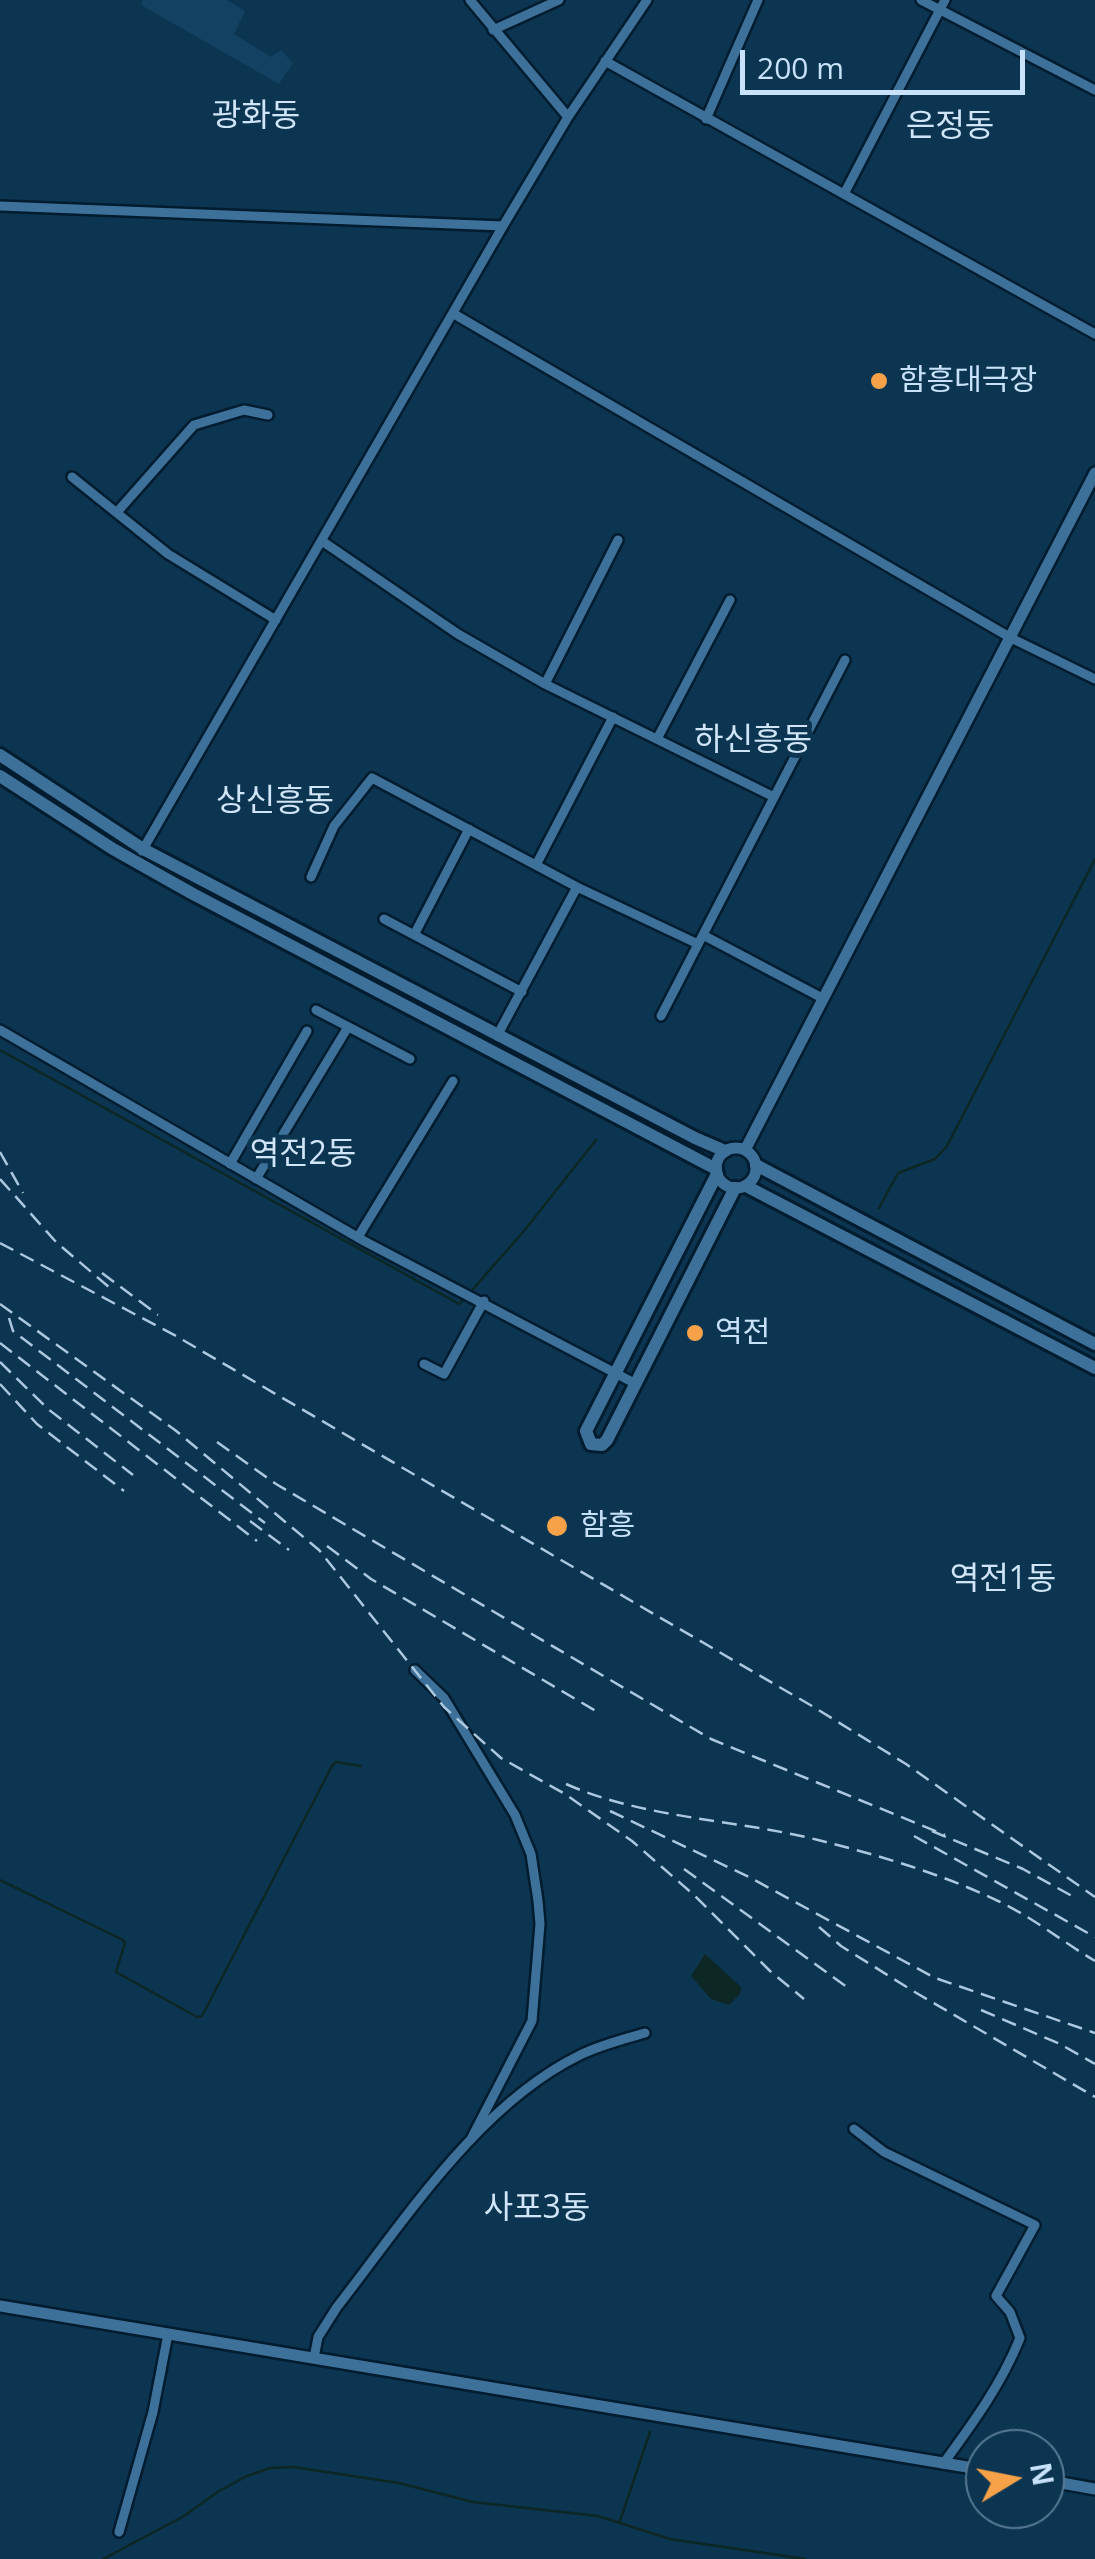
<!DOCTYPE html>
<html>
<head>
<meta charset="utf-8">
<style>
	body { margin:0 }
	#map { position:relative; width:1095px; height:2559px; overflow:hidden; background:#0c3551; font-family:"Open Sans",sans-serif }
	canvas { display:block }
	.north { position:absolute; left:965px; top:2429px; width:100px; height:100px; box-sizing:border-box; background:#0c3551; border:2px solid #577a94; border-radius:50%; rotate:80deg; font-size:28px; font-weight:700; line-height:40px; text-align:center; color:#c8e2f9 }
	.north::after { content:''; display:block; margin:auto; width:35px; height:45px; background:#f7a148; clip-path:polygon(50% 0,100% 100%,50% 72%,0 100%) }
	.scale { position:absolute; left:740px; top:50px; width:285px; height:45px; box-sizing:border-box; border:5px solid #c8e2f9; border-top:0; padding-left:12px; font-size:30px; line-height:35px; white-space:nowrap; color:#c8e2f9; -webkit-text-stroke:8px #0c3551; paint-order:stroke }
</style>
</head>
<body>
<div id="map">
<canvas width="1095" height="2559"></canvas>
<div class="north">N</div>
<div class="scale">200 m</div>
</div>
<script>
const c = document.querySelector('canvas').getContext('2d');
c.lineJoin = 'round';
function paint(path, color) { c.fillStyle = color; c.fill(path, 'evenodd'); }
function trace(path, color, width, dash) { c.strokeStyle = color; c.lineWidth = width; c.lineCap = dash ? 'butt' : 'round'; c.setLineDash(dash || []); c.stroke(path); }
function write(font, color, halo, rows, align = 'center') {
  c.font = font + ' "Open Sans","Noto Sans KR",sans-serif'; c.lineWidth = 10; c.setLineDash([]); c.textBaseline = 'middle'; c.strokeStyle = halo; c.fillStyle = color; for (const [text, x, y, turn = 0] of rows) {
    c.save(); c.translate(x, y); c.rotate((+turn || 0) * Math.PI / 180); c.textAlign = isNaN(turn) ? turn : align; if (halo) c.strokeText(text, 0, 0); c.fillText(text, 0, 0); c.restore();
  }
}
paint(new Path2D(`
	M 143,0 L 227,0 L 245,11 L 234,34 L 271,57 L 281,50 L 293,63 L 279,84 L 141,5 Z`), '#134161');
paint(new Path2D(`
	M 705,1954 L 741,1987 L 740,1994 L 729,2005 L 711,1999 L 691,1976 Z`), '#0c2724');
trace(new Path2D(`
	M 0,1050 L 459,1304 L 465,1298
	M 879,1208 L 898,1173 L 935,1159 L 947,1146 L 1095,859
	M 473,1289 L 524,1231 L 596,1140
	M 0,1880 L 123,1940 L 125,1943 L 116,1972 L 197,2017 L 202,2016 L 332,1766 L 336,1762 L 361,1766
	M 620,2521 L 650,2432
	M 103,2559 L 184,2516 L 219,2491 L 247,2476 L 270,2468 L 293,2467 L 399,2483 L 473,2502 L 598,2516 L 670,2539 L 805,2559`), '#0c2724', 2.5);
const minor = new Path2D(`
	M 470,0 L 568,117
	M 921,0 L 1095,90
	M 493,30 L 559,0
	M 605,61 L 1095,334
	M 706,119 L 758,0
	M 844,194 L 945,0
	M 0,206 L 503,226
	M 454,314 L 1011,638 L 1095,679
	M 72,477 L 168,554 L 276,620
	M 118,511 L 194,425 L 244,410 L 268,415
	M 322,541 L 458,634 L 545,684 L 774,797
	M 545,684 L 618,540
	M 657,739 L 730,600
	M 142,851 L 503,226 L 568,117 L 647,0
	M 536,865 L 613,717
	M 311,877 L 334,826 L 372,778 L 577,887 L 698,944
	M 384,919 L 522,992
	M 414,935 L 469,829
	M 703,935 L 824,999
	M 316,1010 L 410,1059
	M 661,1016 L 845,660
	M 0,1030 L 364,1241 L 636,1384
	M 497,1036 L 577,887
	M 230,1164 L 307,1031
	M 256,1179 L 348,1027
	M 358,1237 L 453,1081
	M 424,1364 L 444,1374 L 484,1301
	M 415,1670 L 444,1698 L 515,1815 L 531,1854 L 538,1901 L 540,1924 L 532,2021 L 471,2139
	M 854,2129 L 884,2152 L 1035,2225 L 996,2296 L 1010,2312 L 1020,2338 C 1001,2385 973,2423 943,2464
	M 314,2358 L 318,2337 L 337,2307 C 405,2220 478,2105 580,2055 C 600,2045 624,2039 645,2033
	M 119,2532 L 153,2412 L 168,2334`);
const tertiary = new Path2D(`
	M716 1168a20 20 0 1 1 40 0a20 20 0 1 1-40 0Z
	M 745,1150 L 1095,473
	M 0,2306 L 985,2470
	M 1045,2480 L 1095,2489`);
const secondary = new Path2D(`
	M 0,755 L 143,849 L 695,1138 L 725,1151
	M 0,776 L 113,849 L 193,894 L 716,1169
	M 756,1165 L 1095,1344
	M 717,1174 L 586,1431 L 591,1444 L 602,1445 L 607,1440 L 735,1188
	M 746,1186 L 1095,1368`);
trace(minor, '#011c2f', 14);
trace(tertiary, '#011c2f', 16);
trace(secondary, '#011c2f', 18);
trace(minor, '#3e7199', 9);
trace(tertiary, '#3e7199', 11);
trace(secondary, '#3e7199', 12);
trace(new Path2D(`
	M 0,1152 L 23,1193
	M 0,1179 L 56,1242 L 110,1288
	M 0,1243 L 176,1336 L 812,1706 L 906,1764 L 1095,1897
	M 102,1273 L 158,1315
	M 0,1304 L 175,1430 L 319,1550 L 444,1707 L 501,1758 L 565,1794 L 632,1841 L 694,1895 L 770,1971 L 804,1999
	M 9,1318 L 13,1331 L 265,1523
	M 0,1343 L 257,1541
	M 0,1362 L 48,1409 L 133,1475
	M 0,1384 L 37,1424 L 124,1491
	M 217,1442 L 276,1484 L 711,1739 L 945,1835
	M 250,1521 L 289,1550
	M 327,1546 L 371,1579 L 601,1714
	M 566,1784 C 645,1819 735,1819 818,1840 C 878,1855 942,1874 998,1901 C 1032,1917 1063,1942 1095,1961
	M 610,1811 L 749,1877 L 935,1978 L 1095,2033
	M 932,1831 L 1023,1869 L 1072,1896
	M 914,1836 L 1095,1937
	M 684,1869 L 851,1990
	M 819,1927 L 841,1946 L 913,1991 L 1095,2097
	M 981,2010 L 1060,2044 L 1095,2064`), '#abc8df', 2.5, [15, 8]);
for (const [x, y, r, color] of [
	[879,381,10,"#f7a148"],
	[695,1333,10,"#f7a148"],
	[557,1526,12,"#f7a148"]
]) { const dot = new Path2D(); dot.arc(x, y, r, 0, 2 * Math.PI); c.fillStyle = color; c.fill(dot); trace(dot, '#0c3551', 4); }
write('30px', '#c8e2f9', '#0c3551', [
	["함흥대극장",899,381],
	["역전",715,1333],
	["함흥",580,1526]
], 'left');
write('32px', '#d0e5f7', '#0c3551', [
	["광화동",256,117],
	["은정동",950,127],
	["하신흥동",753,741],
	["상신흥동",275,802],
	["역전2동",303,1155],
	["역전1동",1003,1580],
	["사포3동",537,2209]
]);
</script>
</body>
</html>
